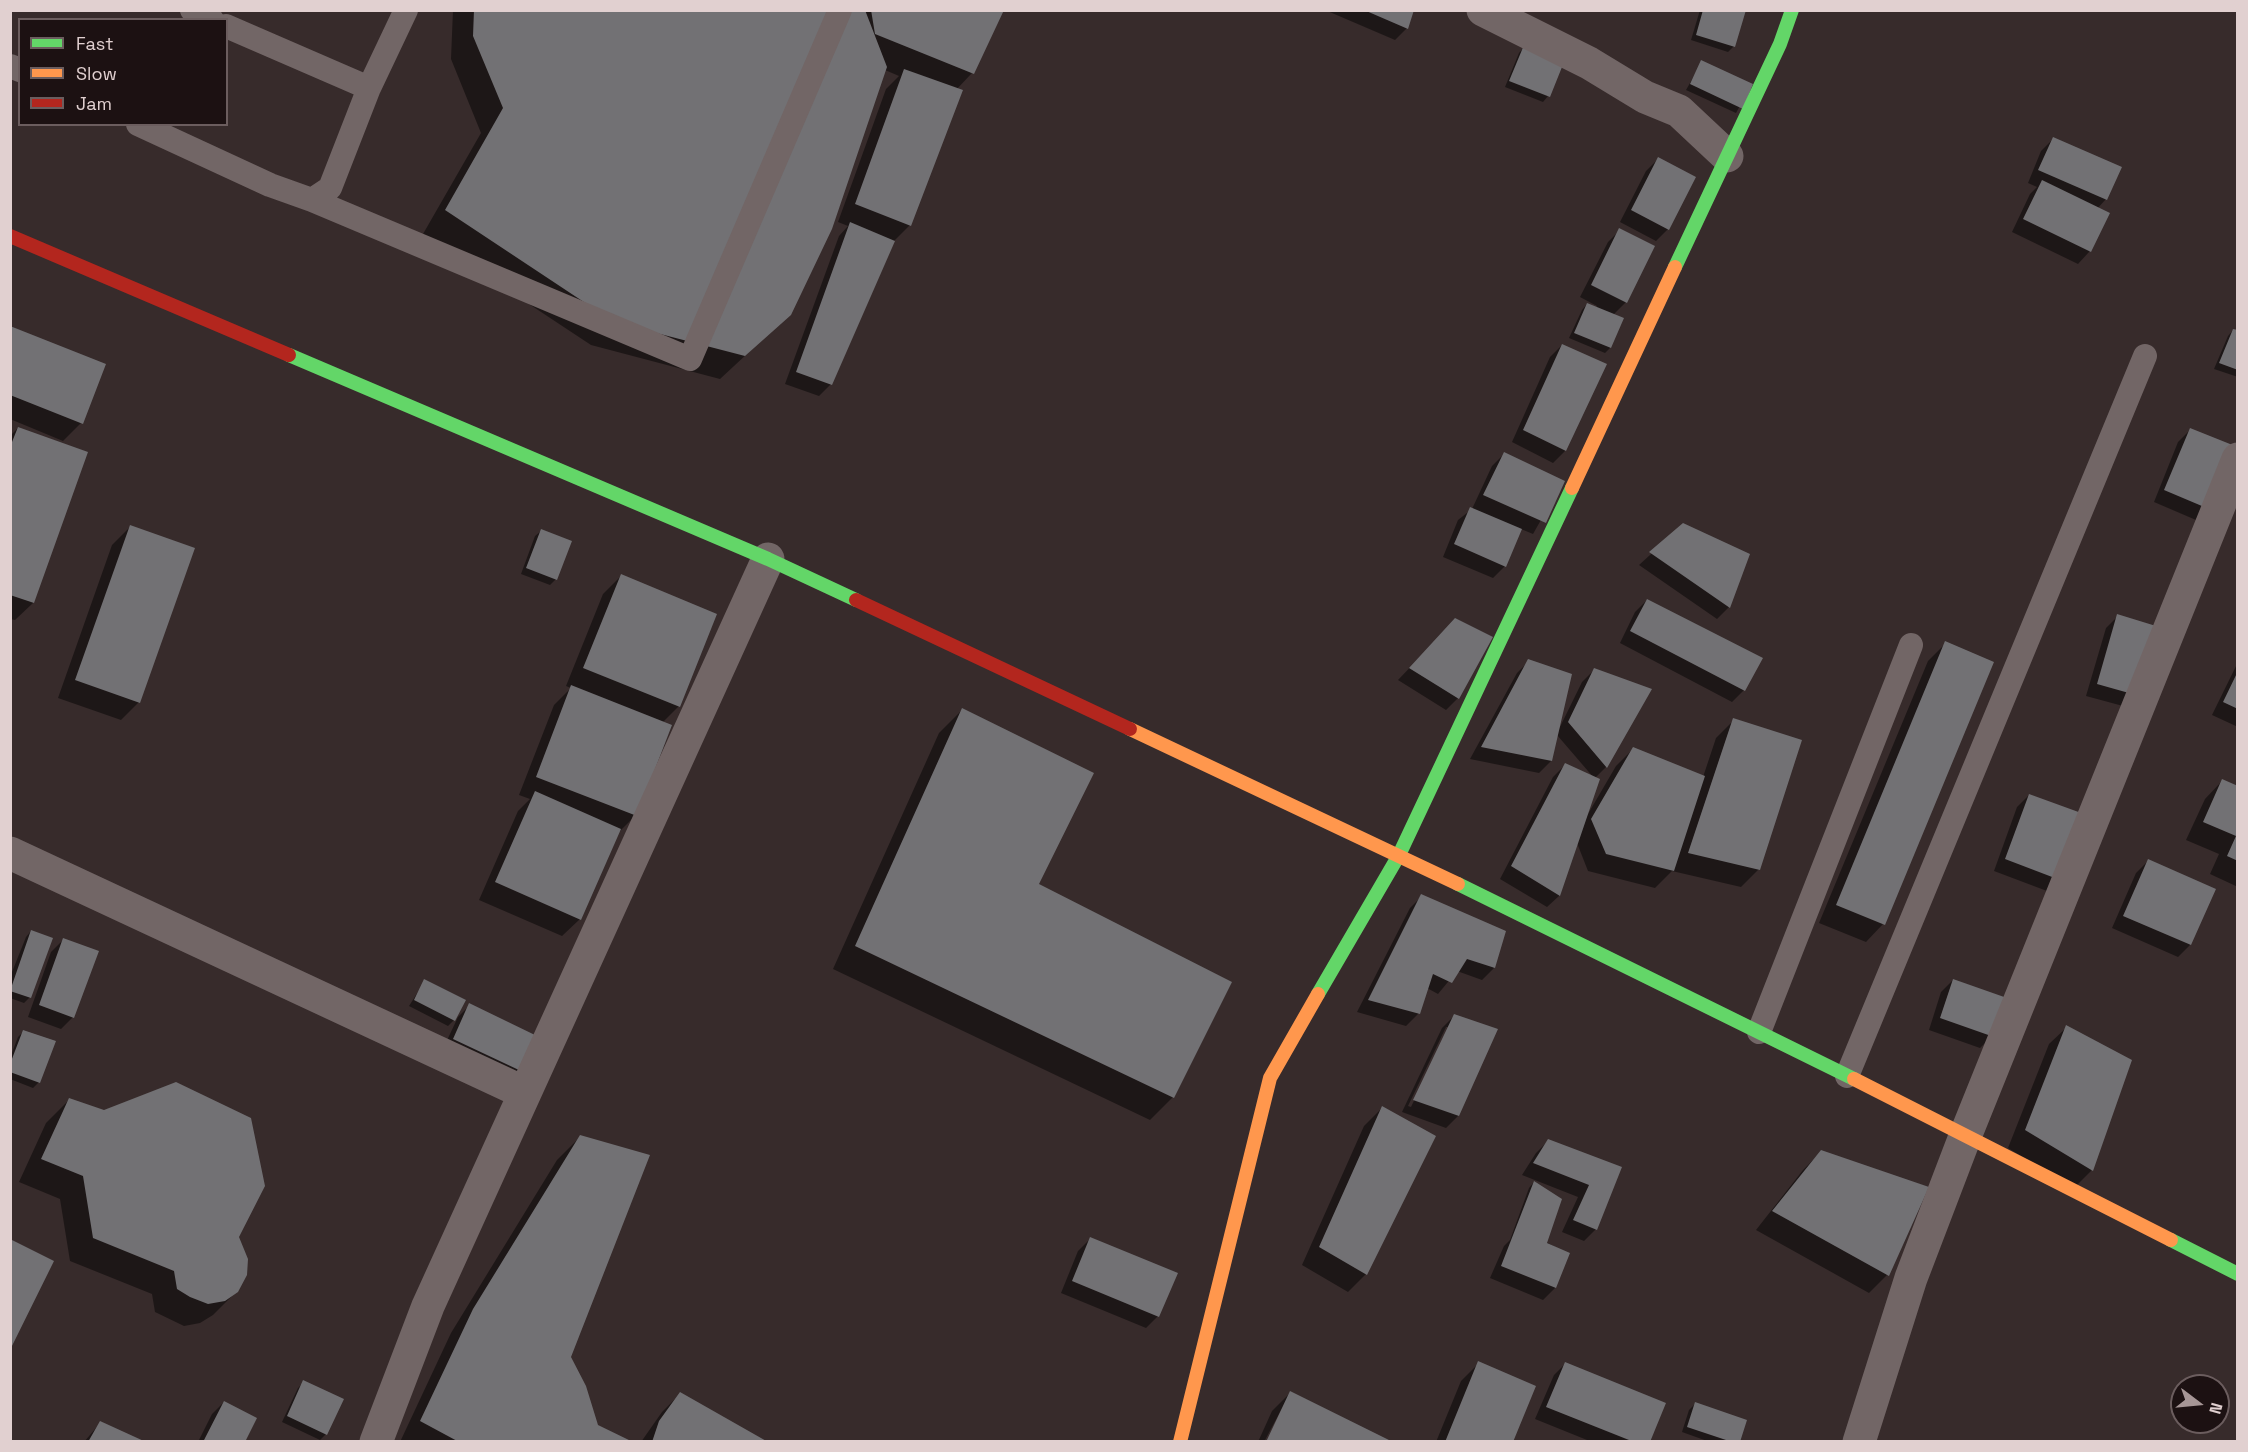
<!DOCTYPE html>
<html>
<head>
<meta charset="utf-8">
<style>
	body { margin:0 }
	#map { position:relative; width:2248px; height:1452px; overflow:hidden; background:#372b2b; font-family:"Space Grotesk",sans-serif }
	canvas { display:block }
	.frame { position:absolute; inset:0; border:12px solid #e1d0d0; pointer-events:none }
	.legend { position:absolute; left:18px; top:18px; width:210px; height:108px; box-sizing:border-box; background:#1c1112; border:2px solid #6b5d5e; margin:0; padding:8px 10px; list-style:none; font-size:18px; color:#e1d0d0 }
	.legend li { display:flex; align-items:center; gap:12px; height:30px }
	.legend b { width:30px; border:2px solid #6b5d5e }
	.north { position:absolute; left:2170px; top:1374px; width:60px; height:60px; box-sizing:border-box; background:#1c1112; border:2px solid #6b5d5e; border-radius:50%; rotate:106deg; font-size:16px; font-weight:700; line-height:24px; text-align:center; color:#e1d0d0 }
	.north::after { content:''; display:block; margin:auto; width:21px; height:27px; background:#a69696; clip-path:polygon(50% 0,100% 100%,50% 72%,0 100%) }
</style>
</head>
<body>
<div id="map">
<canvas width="2248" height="1452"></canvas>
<div class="frame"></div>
<ul class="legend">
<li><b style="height:8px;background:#63d668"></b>Fast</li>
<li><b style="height:8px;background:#ff974d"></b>Slow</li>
<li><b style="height:8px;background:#b3261e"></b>Jam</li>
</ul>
<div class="north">N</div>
</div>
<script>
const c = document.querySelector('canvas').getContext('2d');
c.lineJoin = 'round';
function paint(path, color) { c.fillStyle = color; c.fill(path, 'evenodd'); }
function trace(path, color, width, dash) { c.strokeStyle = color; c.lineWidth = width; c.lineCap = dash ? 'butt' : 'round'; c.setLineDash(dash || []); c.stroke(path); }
paint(new Path2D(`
	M 453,10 L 1003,10 L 972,73 L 956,90 L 910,225 L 893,242 L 831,384 L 819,396 L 785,384 L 839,236 L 848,226 L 838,222 L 886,89 L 899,76 L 885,70 L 790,314 L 720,379 L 591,345 L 423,234 L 481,133 L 451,59 Z
	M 1325,10 L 1412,10 L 1407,28 L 1395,40 Z
	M 1700,10 L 1744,10 L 1734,46 L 1728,52 L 1691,40 Z
	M 1524,47 L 1562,63 L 1548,96 L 1543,102 L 1505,87 L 1519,53 Z
	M 1702,62 L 1751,85 L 1736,113 L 1686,90 Z
	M 2053,139 L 2106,199 L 2097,209 L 2108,214 L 2089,252 L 2078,264 L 2012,232 L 2030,194 L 2037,187 L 2028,183 L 2041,151 Z
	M 1658,159 L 1668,229 L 1656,241 L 1620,222 L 1646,171 Z
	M 1620,230 L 1626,302 L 1613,315 L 1610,348 L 1605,353 L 1569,338 L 1582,310 L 1587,304 L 1596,308 L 1597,306 L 1580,297 L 1608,242 Z
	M 10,327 L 81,423 L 63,441 L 10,419 Z
	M 2233,330 L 2238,332 L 2238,377 L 2214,369 L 2228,336 Z
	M 1562,345 L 1565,451 L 1553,463 L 1512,442 L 1550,357 Z
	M 18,428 L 86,453 L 33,603 L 15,620 L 10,619 L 10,436 Z
	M 2190,430 L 2233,447 L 2196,520 L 2154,502 L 2178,442 Z
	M 1504,454 L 1563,481 L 1533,534 L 1521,529 L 1505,566 L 1493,578 L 1443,557 L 1458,520 L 1472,509 L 1492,466 Z
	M 1683,525 L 1729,607 L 1717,619 L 1639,565 Z
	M 130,527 L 139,702 L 121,720 L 58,698 L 112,545 Z
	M 541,531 L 556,579 L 550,585 L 521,574 L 535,536 Z
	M 621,576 L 679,706 L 663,722 L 636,815 L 618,833 L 580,919 L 562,936 L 479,900 L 518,811 L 530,799 L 519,795 L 554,705 L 571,688 L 566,686 L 603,594 Z
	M 1647,600 L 1744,690 L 1732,702 L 1620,643 L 1635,612 Z
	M 2118,616 L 2154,627 L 2123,706 L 2086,696 L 2106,628 Z
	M 1444,632 L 1458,698 L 1446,710 L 1398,680 Z
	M 1946,643 L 1883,924 L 1866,942 L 1819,923 L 1928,661 Z
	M 1529,661 L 1559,729 L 1582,682 L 1594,670 L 1606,767 L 1595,778 L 1588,814 L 1616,766 L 1634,748 L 1703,777 L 1716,738 L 1734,720 L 1759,869 L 1741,887 L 1672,871 L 1655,888 L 1588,871 L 1577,843 L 1559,896 L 1547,907 L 1500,879 L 1553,777 L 1565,765 L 1594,778 L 1557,735 L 1551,761 L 1539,773 L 1470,759 L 1517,673 Z
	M 2238,662 L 2238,727 L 2212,715 Z
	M 962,710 L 1037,884 L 1173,1097 L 1150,1120 L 833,969 L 939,733 Z
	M 2222,781 L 2238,788 L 2238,887 L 2210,874 L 2219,854 L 2186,840 L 2205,799 Z
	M 2029,795 L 2082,815 L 2047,891 L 1994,871 L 2017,807 Z
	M 2148,861 L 2190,945 L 2178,957 L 2112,928 L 2136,873 Z
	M 1422,896 L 1494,968 L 1482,980 L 1457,971 L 1438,994 L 1427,988 L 1418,1014 L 1406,1026 L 1357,1012 L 1410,908 Z
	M 31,931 L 30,997 L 24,1003 L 10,998 L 10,977 L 26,937 Z
	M 63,940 L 73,1017 L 61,1029 L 28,1017 L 51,952 Z
	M 1953,980 L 1992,1036 L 1980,1048 L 1929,1030 L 1941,992 Z
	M 425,981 L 454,1020 L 448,1026 L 409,1006 Z
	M 470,1005 L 520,1070 L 508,1082 L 442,1051 L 458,1017 Z
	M 1454,1016 L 1496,1030 L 1458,1116 L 1446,1128 L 1402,1112 L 1442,1028 ZM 1446,1027 L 1449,1027 L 1411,1107 L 1408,1106 Z
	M 2067,1027 L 2130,1061 L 2091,1171 L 2074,1188 L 2008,1148 L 2049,1044 Z
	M 24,1031 L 39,1082 L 33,1088 L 10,1079 L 10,1058 L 18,1037 Z
	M 69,1100 L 238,1237 L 237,1291 L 213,1315 L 200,1323 L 184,1326 L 155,1312 L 152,1294 L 70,1261 L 60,1199 L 19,1182 L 46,1123 Z
	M 1382,1108 L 1434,1137 L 1366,1274 L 1348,1292 L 1302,1265 L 1364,1126 Z
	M 580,1137 L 569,1358 L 597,1426 L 629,1442 L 400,1442 L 451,1333 L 557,1160 Z
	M 1548,1141 L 1621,1168 L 1596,1229 L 1584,1241 L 1562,1232 L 1578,1197 L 1522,1175 L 1536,1153 Z
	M 1821,1152 L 1887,1275 L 1869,1293 L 1756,1230 L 1803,1170 Z
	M 1534,1182 L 1546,1242 L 1568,1254 L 1555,1288 L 1543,1300 L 1490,1278 L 1504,1246 L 1510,1240 L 1529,1188 Z
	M 1090,1239 L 1158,1316 L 1146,1328 L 1061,1293 L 1078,1251 Z
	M 1479,1363 L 1511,1442 L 1436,1442 L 1461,1381 Z
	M 1566,1363 L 1649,1442 L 1592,1442 L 1535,1419 L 1554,1375 Z
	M 304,1382 L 326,1434 L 320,1440 L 282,1422 L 298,1388 Z
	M 1290,1393 L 1264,1442 L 1258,1442 L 1272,1411 Z
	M 680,1394 L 765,1442 L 641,1442 L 662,1412 Z
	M 224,1402 L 243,1442 L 198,1442 L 212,1414 Z
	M 1695,1404 L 1739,1442 L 1710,1442 L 1682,1432 L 1689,1410 Z
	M 101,1422 L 142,1442 L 84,1442 Z`), '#0007');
paint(new Path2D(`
	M 474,10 L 865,10 L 887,67 L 832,229 L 791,315 L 745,356 L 614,322 L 445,210 L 503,108 L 473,36 Z
	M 871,10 L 1004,10 L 974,74 L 875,34 Z
	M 1364,10 L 1414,10 L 1408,29 Z
	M 1703,10 L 1746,10 L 1735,47 L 1696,35 Z
	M 1524,45 L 1564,62 L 1550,97 L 1509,81 Z
	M 1701,60 L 1753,84 L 1743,109 L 1690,84 Z
	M 904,69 L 963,90 L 911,226 L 855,204 Z
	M 2053,137 L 2122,167 L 2107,200 L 2038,170 Z
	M 1658,157 L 1696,177 L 1669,230 L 1631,210 Z
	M 2042,180 L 2110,213 L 2091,252 L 2023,219 Z
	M 850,222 L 895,241 L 832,385 L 796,372 Z
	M 1619,228 L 1655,246 L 1627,303 L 1591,285 Z
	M 1587,303 L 1624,318 L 1611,348 L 1574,333 Z
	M 10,326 L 106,364 L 83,424 L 10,395 Z
	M 2233,329 L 2238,330 L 2238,370 L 2219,363 Z
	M 1562,344 L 1607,364 L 1566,451 L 1523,430 Z
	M 18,427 L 88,452 L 34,603 L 10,595 L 10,447 Z
	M 2190,428 L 2235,446 L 2209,509 L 2164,490 Z
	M 1504,452 L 1565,481 L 1546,523 L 1483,495 Z
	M 1470,507 L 1522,529 L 1506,567 L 1454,544 Z
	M 1683,523 L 1750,554 L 1730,608 L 1649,552 Z
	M 130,525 L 195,548 L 140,703 L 75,680 Z
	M 541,529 L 572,541 L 557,580 L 526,568 Z
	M 621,574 L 717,614 L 680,707 L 583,668 Z
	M 1647,599 L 1763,658 L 1745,691 L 1630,631 Z
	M 2117,614 L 2156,626 L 2136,695 L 2097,684 Z
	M 1455,618 L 1493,637 L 1459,699 L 1409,668 Z
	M 1945,641 L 1994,662 L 1885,925 L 1836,905 Z
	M 1528,659 L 1572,674 L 1552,761 L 1481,747 Z
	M 1594,668 L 1652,689 L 1607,768 L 1568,722 Z
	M 2238,671 L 2238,709 L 2223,702 Z
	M 571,685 L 672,725 L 637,816 L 536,777 Z
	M 962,708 L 1094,773 L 1039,884 L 1232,982 L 1174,1098 L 855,946 Z
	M 1733,718 L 1802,740 L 1760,870 L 1688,853 Z
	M 1633,747 L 1705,776 L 1674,871 L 1606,854 L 1591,819 Z
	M 1565,763 L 1600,779 L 1560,896 L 1511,866 Z
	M 2222,779 L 2238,786 L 2238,861 L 2227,856 L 2236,836 L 2203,822 Z
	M 535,791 L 621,829 L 581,920 L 495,882 Z
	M 2029,794 L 2084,814 L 2060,880 L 2005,859 Z
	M 2148,859 L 2216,889 L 2191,945 L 2123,916 Z
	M 1421,894 L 1506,931 L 1495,968 L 1467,959 L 1452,983 L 1433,974 L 1420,1014 L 1368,1000 Z
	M 31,930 L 53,938 L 31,998 L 10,991 Z
	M 63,938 L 99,951 L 74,1018 L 39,1005 Z
	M 424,979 L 466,1000 L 455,1021 L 414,1000 Z
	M 1953,979 L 2007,998 L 1994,1037 L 1940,1018 Z
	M 469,1003 L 537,1036 L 521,1071 L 453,1039 Z
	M 1454,1014 L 1498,1029 L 1459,1116 L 1413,1100 Z
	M 2066,1025 L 2132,1060 L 2093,1171 L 2025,1130 Z
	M 23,1030 L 56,1041 L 40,1083 L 10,1072 L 10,1064 Z
	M 176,1082 L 251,1118 L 265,1186 L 239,1237 L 248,1259 L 247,1275 L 238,1292 L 225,1301 L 208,1304 L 190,1297 L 177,1289 L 174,1271 L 93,1238 L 83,1176 L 41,1159 L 69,1098 L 104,1110 Z
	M 1382,1106 L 1436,1136 L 1367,1275 L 1319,1247 Z
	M 580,1135 L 650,1155 L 571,1357 L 586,1386 L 598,1425 L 633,1442 L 459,1442 L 420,1421 L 473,1309 Z
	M 1548,1139 L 1622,1167 L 1597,1230 L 1573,1220 L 1589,1185 L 1533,1163 Z
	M 1821,1150 L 1929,1187 L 1889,1276 L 1772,1211 Z
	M 1534,1181 L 1562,1199 L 1547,1243 L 1570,1253 L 1556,1288 L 1501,1266 Z
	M 1090,1237 L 1178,1273 L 1159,1317 L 1072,1281 Z
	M 10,1239 L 54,1261 L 10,1350 Z
	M 1478,1361 L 1536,1386 L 1513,1442 L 1445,1442 Z
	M 1565,1362 L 1666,1403 L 1650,1442 L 1634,1442 L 1546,1407 Z
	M 303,1380 L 344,1399 L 327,1435 L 287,1416 Z
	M 1290,1391 L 1393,1442 L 1266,1442 Z
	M 680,1392 L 768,1442 L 652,1442 L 659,1421 Z
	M 224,1401 L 257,1418 L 245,1442 L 203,1442 Z
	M 1695,1402 L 1747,1420 L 1740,1442 L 1732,1442 L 1687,1427 Z
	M 100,1421 L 146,1442 L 88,1442 Z`), '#727174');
trace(new Path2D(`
	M 192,10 L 212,20
	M 226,26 L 369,88
	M 10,66 L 20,70
	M 138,124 L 270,185 L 312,200 L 330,188 L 369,88 L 406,10
	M 312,200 L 690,359 L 840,10
	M 1759,1032 L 1911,645
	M 1847,1076 L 2145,356`), '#726666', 24);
trace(new Path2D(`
	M 1483,10 L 1589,63 L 1645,97 L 1679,111 L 1727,156
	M 10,853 L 525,1093
	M 376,1442 L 428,1306 L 768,559
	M 1859,1442 L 1911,1278 L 1966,1134 L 2238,459`), '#726666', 33);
trace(new Path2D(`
	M 1675,267 L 1780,44 L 1792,10
	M 289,355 L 768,559 L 856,600
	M 1458,884 L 1854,1079
	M 1318,994 L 1399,855 L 1572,488
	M 2171,1240 L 2238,1274`), '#63d668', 14);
trace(new Path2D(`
	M 1572,488 L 1675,267
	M 1130,729 L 1458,884
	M 1854,1079 L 2171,1240
	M 1180,1442 L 1270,1078 L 1318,994`), '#ff974d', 14);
trace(new Path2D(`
	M 10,236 L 289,355
	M 856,600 L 1130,729`), '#b3261e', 14);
</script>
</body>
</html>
